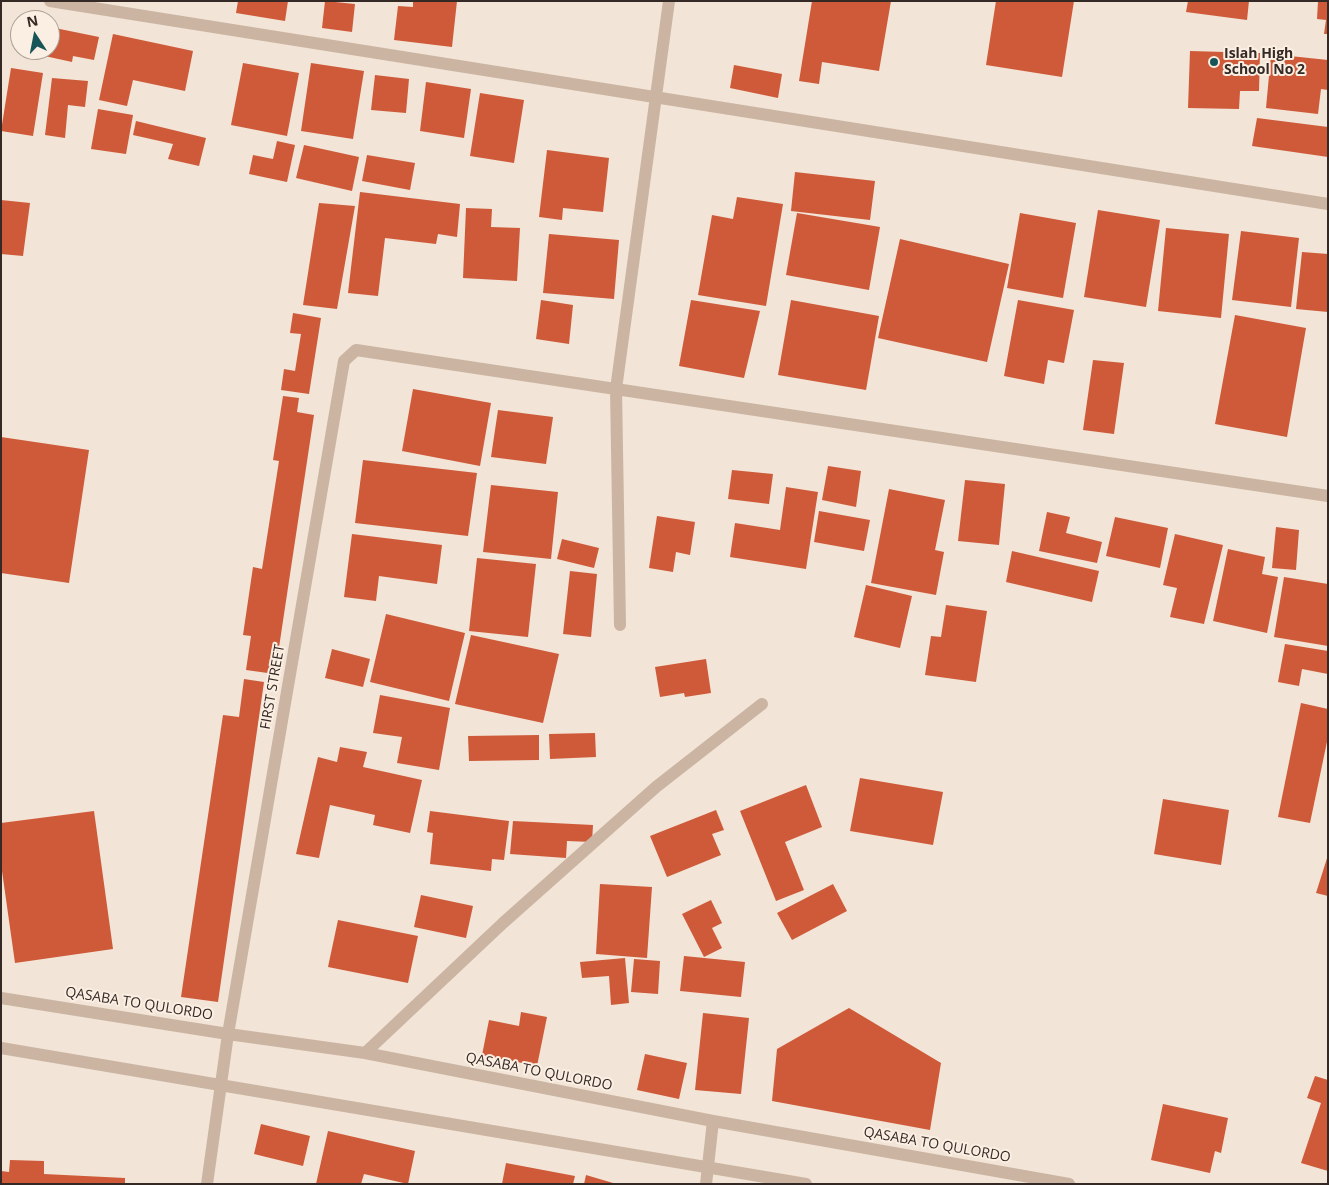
<!DOCTYPE html>
<html>
<head>
<meta charset="utf-8">
<style>
	body { margin:0 }
	#map { position:relative; width:1329px; height:1185px; overflow:hidden; background:#f2e4d6; font-family:"Open Sans",sans-serif }
	canvas { display:block }
	.frame { position:absolute; inset:0; border:2px solid #352925; pointer-events:none }
	.north { position:absolute; left:10px; top:10px; width:50px; height:50px; box-sizing:border-box; background:#faefe2; border:1px solid #aba096; border-radius:50%; rotate:349deg; font-size:14px; font-weight:700; line-height:20px; text-align:center; color:#352925 }
	.north::after { content:''; display:block; margin:auto; width:18px; height:22px; background:#185558; clip-path:polygon(50% 0,100% 100%,50% 72%,0 100%) }
</style>
</head>
<body>
<div id="map">
<canvas width="1329" height="1185"></canvas>
<div class="frame"></div>
<div class="north">N</div>
</div>
<script>
const c = document.querySelector('canvas').getContext('2d');
c.lineJoin = 'round';
function paint(path, color) { c.fillStyle = color; c.fill(path, 'evenodd'); }
function trace(path, color, width, dash) { c.strokeStyle = color; c.lineWidth = width; c.lineCap = dash ? 'butt' : 'round'; c.setLineDash(dash || []); c.stroke(path); }
function write(font, color, halo, rows, align = 'center') {
  c.font = font + ' "Open Sans",sans-serif'; c.lineWidth = 4; c.setLineDash([]); c.textBaseline = 'middle'; c.strokeStyle = halo; c.fillStyle = color; for (const [text, x, y, turn = 0] of rows) {
    c.save(); c.translate(x, y); c.rotate((+turn || 0) * Math.PI / 180); c.textAlign = isNaN(turn) ? turn : align; if (halo) c.strokeText(text, 0, 0); c.fillText(text, 0, 0); c.restore();
  }
}
paint(new Path2D(`
	M 238,1 L 288,1 L 285,21 L 236,13 Z
	M 325,1 L 355,4 L 352,32 L 322,28 Z
	M 413,1 L 457,1 L 452,47 L 394,40 L 398,6 L 413,7 Z
	M 812,1 L 891,1 L 879,71 L 822,62 L 819,84 L 799,81 Z
	M 996,1 L 1074,1 L 1062,77 L 986,65 Z
	M 1188,1 L 1249,1 L 1247,20 L 1186,12 Z
	M 1318,1 L 1328,1 L 1328,34 L 1324,34 L 1326,20 L 1317,19 Z
	M 50,27 L 99,37 L 94,60 L 73,56 L 72,62 L 22,51 L 50,50 Z
	M 113,34 L 193,51 L 185,91 L 133,80 L 127,106 L 99,100 Z
	M 1190,51 L 1260,53 L 1259,91 L 1240,91 L 1239,109 L 1188,108 Z
	M 1271,54 L 1328,60 L 1328,90 L 1321,89 L 1318,114 L 1266,108 Z
	M 243,63 L 299,73 L 287,136 L 231,125 Z
	M 311,63 L 364,71 L 353,139 L 301,131 Z
	M 734,65 L 782,74 L 778,98 L 730,88 Z
	M 11,68 L 43,73 L 33,136 L 1,131 Z
	M 375,75 L 409,79 L 406,113 L 371,110 Z
	M 52,78 L 88,81 L 85,107 L 68,105 L 65,138 L 45,135 Z
	M 426,82 L 471,89 L 464,138 L 420,131 Z
	M 480,93 L 524,100 L 514,163 L 470,156 Z
	M 98,109 L 133,115 L 126,154 L 91,149 Z
	M 1257,118 L 1328,127 L 1328,157 L 1252,146 Z
	M 136,121 L 206,138 L 199,166 L 168,159 L 173,144 L 133,135 Z
	M 277,141 L 295,145 L 287,182 L 249,174 L 253,155 L 273,159 Z
	M 304,145 L 359,157 L 352,191 L 296,178 Z
	M 547,150 L 609,158 L 603,212 L 563,208 L 562,220 L 539,217 Z
	M 367,155 L 415,163 L 410,190 L 362,181 Z
	M 795,172 L 875,181 L 870,220 L 791,211 Z
	M 360,192 L 460,204 L 457,237 L 438,234 L 436,244 L 385,238 L 378,296 L 348,293 Z
	M 737,197 L 783,204 L 766,306 L 698,295 L 712,215 L 733,219 Z
	M 1,200 L 30,203 L 23,256 L 1,254 Z
	M 319,203 L 355,206 L 337,309 L 303,305 Z
	M 466,208 L 492,209 L 491,227 L 520,228 L 517,281 L 463,278 Z
	M 1098,210 L 1160,220 L 1146,307 L 1084,297 Z
	M 797,213 L 880,227 L 869,290 L 786,275 Z
	M 1020,213 L 1076,223 L 1063,298 L 1007,288 Z
	M 1166,228 L 1229,234 L 1221,318 L 1158,311 Z
	M 1241,231 L 1299,238 L 1291,307 L 1232,300 Z
	M 549,234 L 619,240 L 614,299 L 543,293 Z
	M 900,239 L 1009,264 L 987,362 L 878,338 Z
	M 1302,252 L 1328,254 L 1328,312 L 1296,309 Z
	M 541,300 L 573,305 L 569,344 L 536,339 Z
	M 691,300 L 760,311 L 744,378 L 679,366 Z
	M 791,300 L 879,316 L 866,390 L 778,375 Z
	M 1018,300 L 1074,310 L 1064,363 L 1048,360 L 1044,384 L 1004,376 Z
	M 293,313 L 321,318 L 309,394 L 281,390 L 284,369 L 295,371 L 301,334 L 290,333 Z
	M 1235,315 L 1306,328 L 1287,437 L 1215,424 Z
	M 1093,360 L 1124,363 L 1114,434 L 1083,430 Z
	M 413,389 L 491,403 L 480,466 L 402,451 Z
	M 283,396 L 299,398 L 297,412 L 314,415 L 275,674 L 246,670 L 251,636 L 243,635 L 253,567 L 262,569 L 279,461 L 273,460 Z
	M 498,410 L 553,417 L 546,464 L 491,457 Z
	M 1,437 L 89,450 L 69,583 L 1,573 Z
	M 363,460 L 477,473 L 468,536 L 355,523 Z
	M 828,466 L 861,471 L 856,507 L 822,500 Z
	M 732,470 L 773,474 L 769,504 L 728,499 Z
	M 965,480 L 1005,484 L 999,545 L 958,541 Z
	M 491,485 L 558,492 L 551,559 L 483,552 Z
	M 786,487 L 818,492 L 806,569 L 730,557 L 735,523 L 780,530 Z
	M 889,489 L 945,500 L 935,550 L 944,552 L 936,595 L 871,583 Z
	M 819,511 L 870,520 L 864,551 L 814,542 Z
	M 1047,512 L 1070,517 L 1066,533 L 1102,542 L 1097,563 L 1039,551 Z
	M 657,516 L 695,522 L 690,555 L 676,552 L 673,572 L 649,568 Z
	M 1115,517 L 1168,528 L 1160,568 L 1106,556 Z
	M 1276,527 L 1299,530 L 1296,570 L 1272,568 Z
	M 352,534 L 442,545 L 437,584 L 379,576 L 376,601 L 344,597 Z
	M 1175,534 L 1223,545 L 1204,624 L 1170,617 L 1177,588 L 1163,585 Z
	M 562,539 L 599,548 L 594,568 L 557,559 Z
	M 1228,549 L 1265,557 L 1262,574 L 1278,577 L 1267,633 L 1213,621 Z
	M 1012,551 L 1099,571 L 1092,602 L 1006,582 Z
	M 477,558 L 536,564 L 528,637 L 469,631 Z
	M 570,571 L 597,574 L 591,637 L 563,634 Z
	M 1284,577 L 1328,584 L 1328,646 L 1274,637 Z
	M 866,585 L 912,596 L 900,648 L 854,637 Z
	M 946,605 L 987,611 L 976,682 L 925,675 L 931,636 L 941,637 Z
	M 386,614 L 465,633 L 449,701 L 370,682 Z
	M 471,635 L 559,654 L 543,723 L 455,704 Z
	M 1285,644 L 1328,651 L 1328,674 L 1302,669 L 1299,686 L 1278,682 Z
	M 332,649 L 370,659 L 363,687 L 325,678 Z
	M 706,659 L 711,693 L 685,697 L 684,693 L 660,697 L 655,667 Z
	M 244,679 L 264,682 L 218,1002 L 181,997 L 223,715 L 239,717 Z
	M 380,695 L 450,708 L 439,770 L 397,763 L 402,737 L 373,733 Z
	M 1301,703 L 1328,709 L 1328,737 L 1310,823 L 1278,817 Z
	M 595,733 L 596,757 L 550,759 L 549,734 Z
	M 539,735 L 539,760 L 469,761 L 468,736 Z
	M 340,747 L 367,752 L 363,767 L 422,780 L 410,833 L 373,825 L 375,815 L 330,805 L 319,858 L 296,854 L 318,757 L 337,762 Z
	M 860,778 L 943,792 L 933,845 L 850,831 Z
	M 806,785 L 822,827 L 785,842 L 804,890 L 776,901 L 740,811 Z
	M 1163,799 L 1229,810 L 1221,865 L 1154,854 Z
	M 716,810 L 724,830 L 712,834 L 721,855 L 667,877 L 650,836 Z
	M 94,811 L 113,949 L 15,963 L 1,864 L 1,823 Z
	M 430,811 L 509,821 L 504,860 L 492,859 L 491,871 L 430,864 L 433,833 L 427,832 Z
	M 513,821 L 593,825 L 592,842 L 567,841 L 566,858 L 510,854 Z
	M 1328,855 L 1328,896 L 1316,893 Z
	M 600,884 L 652,887 L 647,958 L 596,954 Z
	M 833,884 L 847,911 L 792,940 L 777,913 Z
	M 421,895 L 473,906 L 466,938 L 414,927 Z
	M 711,900 L 722,923 L 712,928 L 722,948 L 704,957 L 682,914 Z
	M 338,920 L 418,936 L 408,983 L 328,967 Z
	M 684,956 L 745,962 L 741,997 L 680,991 Z
	M 625,958 L 629,1003 L 611,1005 L 609,976 L 582,978 L 580,962 Z
	M 634,959 L 660,961 L 658,994 L 631,992 Z
	M 849,1008 L 941,1063 L 930,1130 L 772,1101 L 777,1049 Z
	M 521,1012 L 547,1017 L 537,1066 L 482,1055 L 489,1020 L 519,1026 Z
	M 703,1013 L 749,1018 L 741,1094 L 695,1090 Z
	M 645,1054 L 687,1063 L 679,1099 L 637,1090 Z
	M 1315,1076 L 1328,1080 L 1328,1171 L 1301,1163 L 1321,1103 L 1307,1098 Z
	M 1163,1104 L 1228,1118 L 1221,1153 L 1215,1151 L 1210,1173 L 1151,1160 Z
	M 261,1124 L 310,1136 L 303,1166 L 254,1154 Z
	M 328,1131 L 415,1151 L 408,1184 L 364,1174 L 361,1184 L 316,1184 Z
	M 10,1160 L 44,1161 L 44,1174 L 125,1178 L 125,1184 L 1,1184 L 1,1171 L 9,1172 Z
	M 506,1163 L 575,1176 L 573,1184 L 502,1184 Z
	M 586,1175 L 613,1183 L 613,1184 L 584,1184 Z`), '#ce5a39');
trace(new Path2D(`
	M 50,1 L 1328,204
	M 620,625 L 616,389 L 669,1
	M 1,998 L 228,1034 L 365,1053 L 713,1121 L 1069,1184
	M 1,1048 L 806,1184
	M 365,1053 L 503,923 L 656,787 L 762,704
	M 207,1184 L 228,1034 L 344,361 L 356,350 L 1328,496
	M 706,1184 L 713,1121`), '#cbb4a2', 12);
for (const [x, y, r, color] of [
	[1214,62,5,"#185558"]
]) { const dot = new Path2D(); dot.arc(x, y, r, 0, 2 * Math.PI); c.fillStyle = color; c.fill(dot); trace(dot, '#faefe2', 2); }
write('bold 14px', '#352925', '#faefe2', [
	["Islah High",1224,54],
	["School No 2",1224,70]
], 'left');
write('14px', '#352925', '#faefe2', [
	["FIRST STREET",273,687,-80],
	["QASABA TO QULORDO",139,1004,9],
	["QASABA TO QULORDO",539,1072,11],
	["QASABA TO QULORDO",937,1145,10]
]);
</script>
</body>
</html>
